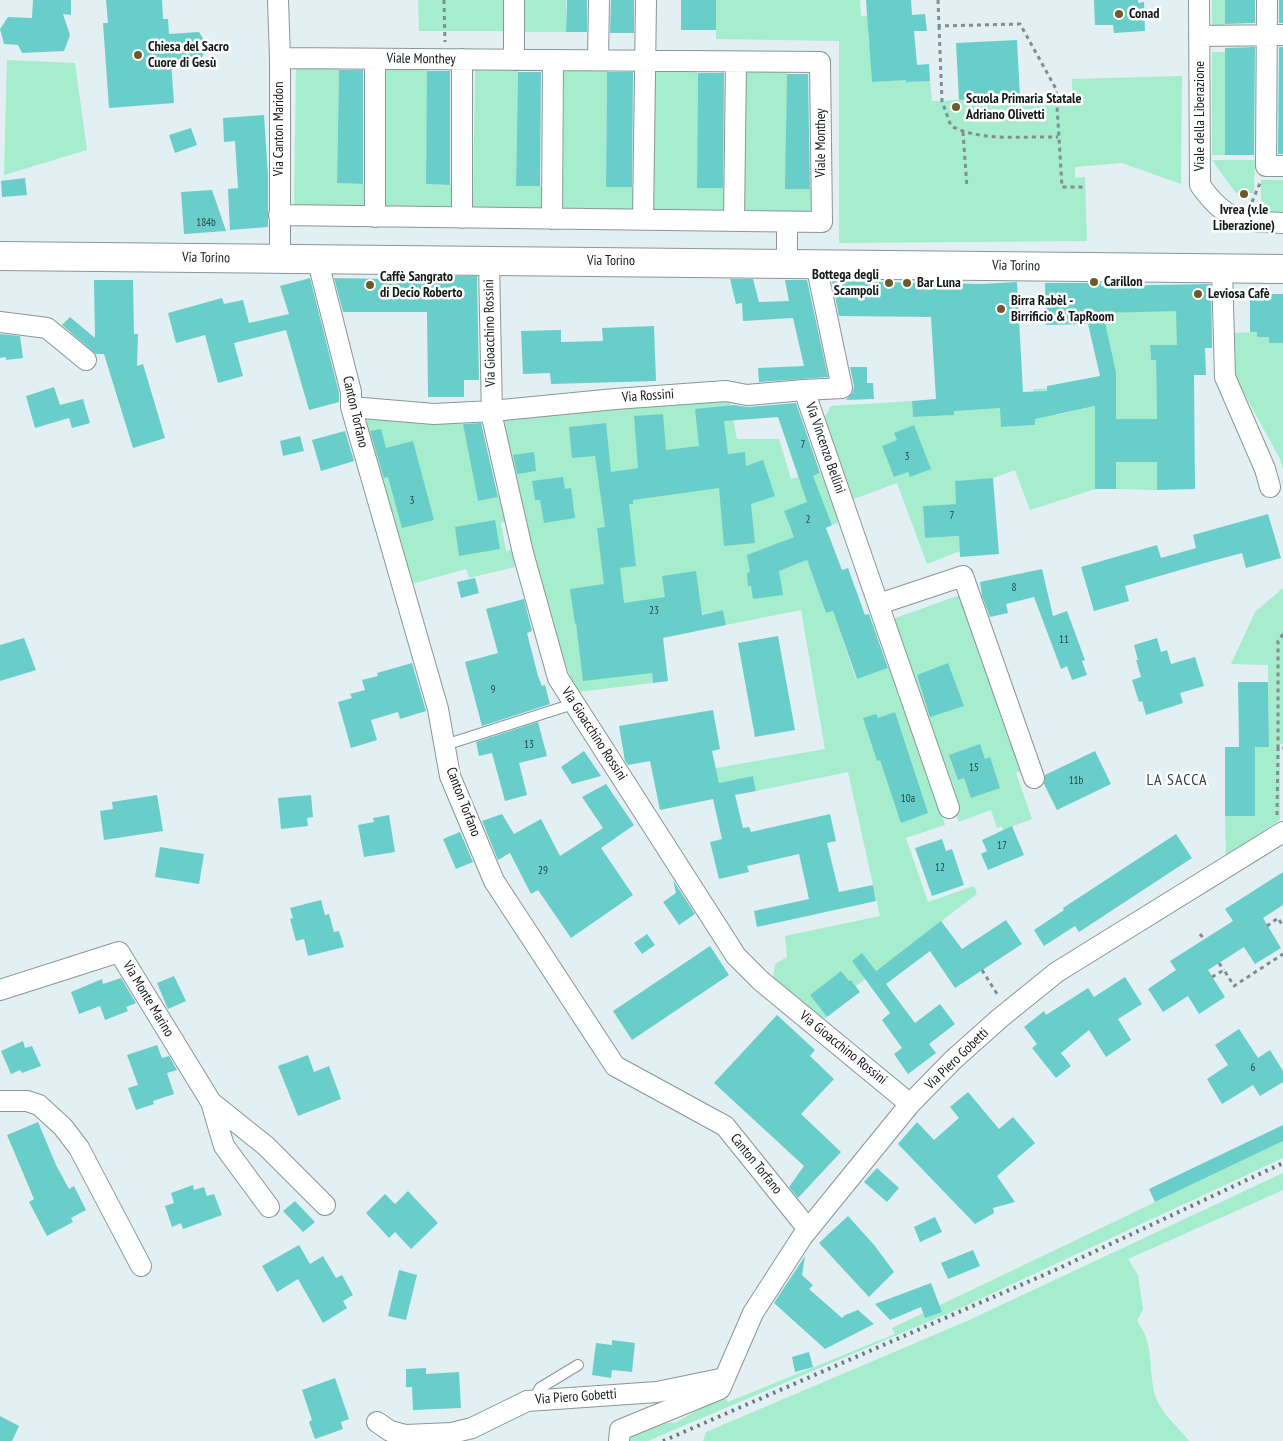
<!DOCTYPE html>
<html>
<head>
<meta charset="utf-8">
<style>
	body { margin:0 }
	canvas { display:block; background:#e2eff3 }
</style>
</head>
<body>
<canvas width="1283" height="1441"></canvas>
<script>
const c = document.querySelector('canvas').getContext('2d');
c.lineJoin = 'round';
function paint(path, color) { c.fillStyle = color; c.fill(path, 'evenodd'); }
function trace(path, color, width, dash) { c.strokeStyle = color; c.lineWidth = width; c.lineCap = dash ? 'butt' : 'round'; c.setLineDash(dash || []); c.stroke(path); }
function write(font, color, halo, rows, align = 'center') {
  c.font = font + ' "PT Sans Narrow",sans-serif'; c.lineWidth = 5; c.setLineDash([]); c.textBaseline = 'middle'; c.strokeStyle = halo; c.fillStyle = color; for (const [text, x, y, turn = 0] of rows) {
    c.save(); c.translate(x, y); c.rotate((+turn || 0) * Math.PI / 180); c.textAlign = isNaN(turn) ? turn : align; if (halo) c.strokeText(text, 0, 0); c.fillText(text, 0, 0); c.restore();
  }
}
paint(new Path2D(`
	M 418,0 L 505,0 L 504,31 L 419,31 Z
	M 521,0 L 566,0 L 566,32 L 521,32 Z
	M 716,0 L 860,0 L 861,16 L 888,14 L 868,32 L 869,46 L 878,46 L 879,64 L 871,64 L 872,82 L 886,81 L 885,64 L 905,63 L 906,82 L 930,81 L 932,101 L 1072,96 L 1072,79 L 1182,76 L 1181,184 L 1122,163 L 1075,167 L 1075,178 L 1085,177 L 1087,241 L 839,243 L 839,41 L 716,39 Z
	M 1212,0 L 1225,0 L 1225,27 L 1212,27 Z
	M 1212,52 L 1225,52 L 1225,155 L 1212,155 Z
	M 7,60 L 75,63 L 87,150 L 4,175 Z
	M 296,65 L 339,66 L 337,183 L 366,184 L 365,206 L 294,205 Z
	M 385,66 L 428,67 L 426,184 L 454,185 L 454,207 L 383,206 Z
	M 475,68 L 518,68 L 516,185 L 544,186 L 544,208 L 473,208 Z
	M 564,69 L 607,69 L 606,186 L 634,187 L 634,209 L 563,209 Z
	M 655,70 L 698,70 L 697,187 L 725,188 L 725,210 L 654,210 Z
	M 744,71 L 787,71 L 786,188 L 814,189 L 813,212 L 742,211 Z
	M 1212,160 L 1255,160 L 1254,193 L 1236,193 Z
	M 1261,180 L 1283,180 L 1283,213 L 1261,213 Z
	M 1185,310 L 1177,345 L 1150,345 L 1151,360 L 1156,360 L 1157,419 L 1129,419 L 1157,462 L 1157,490 L 1116,489 L 1116,372 L 1103,313 Z
	M 1257,332 L 1257,337 L 1269,337 L 1269,343 L 1283,343 L 1283,470 L 1280,459 L 1232,371 L 1232,333 Z
	M 1051,388 L 1057,415 L 1095,406 L 1095,489 L 1030,510 L 1015,470 L 993,478 L 955,481 L 956,504 L 923,506 L 925,538 L 959,536 L 960,551 L 927,564 L 897,483 L 851,500 L 822,421 L 831,406 L 912,401 L 913,417 L 953,415 L 954,411 L 1000,392 L 1002,427 L 1035,425 L 1033,389 Z
	M 728,394 L 737,439 L 779,439 L 791,479 L 798,477 L 800,480 L 825,472 L 843,521 L 832,525 L 821,497 L 785,514 L 791,530 L 796,536 L 780,542 L 790,567 L 807,560 L 826,613 L 833,611 L 856,679 L 895,666 L 945,825 L 906,838 L 928,902 L 974,886 L 977,894 L 856,986 L 851,980 L 849,981 L 841,971 L 810,995 L 827,1017 L 823,1020 L 773,979 L 775,964 L 787,957 L 785,936 L 880,916 L 848,772 L 756,791 L 753,776 L 719,783 L 716,768 L 825,749 L 801,610 L 726,625 L 723,610 L 637,628 L 650,656 L 653,683 L 577,692 L 555,640 L 527,532 L 512,455 L 501,416 Z
	M 450,417 L 463,423 L 478,501 L 502,496 L 507,522 L 501,523 L 506,551 L 512,550 L 515,567 L 469,578 L 466,569 L 408,585 L 362,418 Z
	M 1283,588 L 1283,744 L 1280,744 L 1280,820 L 1226,856 L 1225,816 L 1255,816 L 1255,747 L 1269,747 L 1268,665 L 1231,664 L 1255,612 Z
	M 960,595 L 1023,770 L 1016,773 L 1032,819 L 1003,830 L 1001,826 L 997,828 L 991,810 L 959,822 L 887,621 Z
	M 1283,1141 L 1283,1158 L 963,1307 L 648,1441 L 626,1441 C 632,1429 644,1431 655,1427 C 663,1425 667,1422 675,1423 L 724,1395 L 728,1402 L 895,1334 L 892,1328 Z
	M 1283,1173 L 1283,1190 L 1128,1259 L 1138,1275 L 1143,1309 L 1137,1321 C 1154,1344 1148,1364 1154,1391 C 1158,1411 1177,1425 1189,1441 L 703,1441 L 706,1432 L 967,1321 Z`), '#a6edcd');
paint(new Path2D(`
	M 33,0 L 71,0 L 71,15 L 63,14 L 70,35 L 64,51 L 22,53 L 18,45 L 4,44 L 0,29 L 8,17 L 32,18 Z
	M 106,0 L 162,0 L 163,19 L 168,19 L 169,34 L 199,32 L 207,45 L 201,60 L 171,61 L 174,103 L 109,108 L 103,23 L 108,23 Z
	M 567,0 L 587,0 L 587,32 L 566,32 Z
	M 611,0 L 634,0 L 634,33 L 610,33 Z
	M 681,0 L 716,0 L 716,30 L 681,30 Z
	M 866,0 L 911,0 L 912,15 L 925,14 L 927,31 L 914,31 L 917,65 L 929,64 L 930,81 L 906,82 L 906,80 L 872,82 Z
	M 1094,0 L 1138,0 L 1138,3 L 1144,2 L 1145,31 L 1114,33 L 1113,25 L 1095,25 Z
	M 1225,0 L 1255,0 L 1255,23 L 1225,24 Z
	M 1279,0 L 1283,0 L 1283,23 L 1279,23 Z
	M 1017,40 L 1020,97 L 959,100 L 956,43 Z
	M 1255,47 L 1254,155 L 1225,155 L 1225,48 Z
	M 1279,47 L 1283,47 L 1283,154 L 1278,154 Z
	M 339,70 L 363,70 L 363,184 L 337,183 Z
	M 427,71 L 450,71 L 450,185 L 426,184 Z
	M 518,72 L 541,72 L 540,186 L 516,186 Z
	M 607,72 L 633,72 L 632,187 L 606,187 Z
	M 698,73 L 724,73 L 723,188 L 697,188 Z
	M 787,74 L 808,74 L 810,189 L 785,189 Z
	M 264,115 L 268,175 L 268,227 L 230,230 L 228,189 L 238,188 L 235,141 L 224,142 L 223,118 Z
	M 191,128 L 197,145 L 175,153 L 169,135 Z
	M 25,178 L 27,195 L 2,197 L 1,181 Z
	M 212,190 L 226,231 L 184,234 L 181,192 Z
	M 427,276 L 477,276 L 479,380 L 464,380 L 464,397 L 428,397 L 427,312 L 343,312 L 334,278 L 388,279 L 388,277 Z
	M 310,278 L 339,393 L 339,402 L 309,410 L 286,330 L 234,343 L 243,376 L 218,383 L 205,335 L 176,343 L 168,313 L 222,298 L 224,304 L 243,300 L 249,323 L 289,314 L 280,286 Z
	M 730,279 L 753,279 L 759,302 L 789,301 L 785,280 L 807,280 L 828,377 L 759,382 L 758,368 L 804,366 L 793,318 L 743,321 L 742,303 L 736,304 Z
	M 94,280 L 133,280 L 134,334 L 138,334 L 137,366 L 143,364 L 165,438 L 133,448 L 104,354 L 96,354 L 62,325 L 70,317 L 95,338 Z
	M 832,281 L 982,284 L 1017,282 L 1023,392 L 1047,391 L 1047,386 L 1100,376 L 1088,324 L 1046,325 L 1045,283 L 1101,283 L 1101,286 L 1211,284 L 1212,348 L 1205,348 L 1206,375 L 1194,375 L 1195,489 L 1157,490 L 1157,462 L 1116,462 L 1116,489 L 1095,489 L 1095,406 L 1035,419 L 1035,425 L 1001,427 L 1000,408 L 954,411 L 954,415 L 913,417 L 912,401 L 936,399 L 931,317 L 839,316 ZM 1176,311 L 1177,345 L 1150,345 L 1151,360 L 1156,360 L 1157,419 L 1116,419 L 1116,372 L 1103,313 Z
	M 1250,294 L 1283,294 L 1283,343 L 1269,343 L 1269,337 L 1257,337 L 1257,332 L 1250,332 Z
	M 654,326 L 656,381 L 551,384 L 550,373 L 523,374 L 521,331 L 561,330 L 561,342 L 603,341 L 602,328 Z
	M 0,334 L 20,336 L 23,358 L 6,360 L 6,357 L 0,358 Z
	M 850,367 L 867,367 L 867,383 L 873,383 L 874,399 L 846,400 L 853,392 L 854,386 Z
	M 54,387 L 60,405 L 83,399 L 90,423 L 72,428 L 69,418 L 35,428 L 26,396 Z
	M 796,403 L 820,473 L 813,476 L 832,525 L 826,528 L 842,570 L 848,568 L 865,615 L 869,614 L 888,668 L 857,679 L 833,611 L 826,613 L 807,560 L 779,571 L 783,595 L 753,599 L 751,586 L 748,586 L 747,573 L 750,572 L 747,555 L 794,537 L 784,511 L 807,502 L 778,417 L 724,421 L 728,454 L 745,452 L 746,466 L 763,460 L 775,496 L 751,504 L 755,543 L 724,546 L 719,488 L 633,500 L 633,504 L 629,504 L 636,566 L 620,568 L 624,603 L 665,597 L 662,576 L 696,571 L 702,615 L 723,610 L 726,625 L 663,638 L 668,681 L 653,683 L 652,673 L 583,681 L 576,623 L 575,624 L 570,589 L 604,584 L 597,528 L 605,527 L 595,456 L 572,458 L 569,427 L 606,423 L 611,472 L 638,468 L 634,416 L 663,414 L 666,450 L 699,446 L 695,409 L 734,405 L 748,407 Z
	M 481,423 L 498,497 L 478,501 L 463,424 Z
	M 914,425 L 931,469 L 910,477 L 908,472 L 894,477 L 882,446 L 897,440 L 894,433 Z
	M 381,429 L 386,448 L 413,441 L 434,520 L 402,528 L 388,477 L 384,478 L 370,431 Z
	M 345,431 L 354,461 L 321,471 L 312,440 Z
	M 300,436 L 304,451 L 283,456 L 280,441 Z
	M 534,452 L 536,471 L 517,474 L 513,455 Z
	M 563,477 L 565,489 L 571,488 L 575,518 L 544,523 L 540,500 L 535,500 L 532,481 Z
	M 993,478 L 999,554 L 960,557 L 959,536 L 925,538 L 923,506 L 956,504 L 955,481 Z
	M 1268,514 L 1281,558 L 1246,568 L 1242,553 L 1201,564 L 1125,586 L 1129,601 L 1094,611 L 1081,567 L 1157,545 L 1161,558 L 1196,548 L 1193,535 Z
	M 495,520 L 500,549 L 459,556 L 455,527 Z
	M 1042,569 L 1053,616 L 1067,611 L 1085,660 L 1082,661 L 1087,675 L 1072,680 L 1067,666 L 1061,669 L 1034,597 L 1006,604 L 1008,613 L 990,617 L 982,596 L 980,582 Z
	M 475,578 L 479,593 L 461,598 L 457,582 Z
	M 524,599 L 532,631 L 527,633 L 538,676 L 542,686 L 545,685 L 550,704 L 482,726 L 465,662 L 498,653 L 486,609 Z
	M 778,636 L 795,730 L 755,737 L 738,643 Z
	M 24,638 L 36,670 L 0,681 L 0,645 Z
	M 1157,638 L 1161,652 L 1167,650 L 1171,664 L 1195,657 L 1204,686 L 1180,693 L 1183,703 L 1146,715 L 1142,701 L 1139,702 L 1132,680 L 1141,677 L 1136,660 L 1138,660 L 1134,645 Z
	M 412,663 L 426,711 L 400,719 L 398,712 L 371,720 L 377,740 L 351,748 L 338,702 L 352,698 L 350,694 L 365,690 L 362,680 L 378,676 L 377,673 Z
	M 948,663 L 964,706 L 930,717 L 917,675 Z
	M 1238,682 L 1268,682 L 1269,747 L 1255,747 L 1255,816 L 1225,816 L 1225,747 L 1239,747 Z
	M 713,710 L 720,749 L 712,751 L 719,783 L 753,776 L 756,791 L 735,795 L 743,828 L 749,827 L 751,832 L 830,814 L 836,841 L 827,843 L 839,892 L 873,885 L 876,901 L 757,927 L 754,911 L 809,899 L 799,854 L 747,866 L 749,872 L 719,879 L 710,842 L 722,839 L 713,799 L 660,810 L 650,761 L 628,765 L 625,761 L 619,726 Z
	M 895,712 L 928,813 L 901,823 L 880,760 L 877,761 L 863,718 L 876,714 L 878,718 Z
	M 538,722 L 547,756 L 519,763 L 527,795 L 505,801 L 492,753 L 479,756 L 476,742 Z
	M 980,744 L 985,759 L 990,757 L 1000,788 L 971,798 L 964,778 L 958,780 L 949,755 Z
	M 584,751 L 601,776 L 572,784 L 561,767 Z
	M 1095,751 L 1111,784 L 1057,810 L 1044,784 L 1045,775 Z
	M 606,784 L 634,825 L 601,848 L 633,895 L 571,938 L 538,890 L 531,894 L 510,853 L 498,860 L 482,821 L 502,814 L 514,834 L 541,819 L 560,856 L 603,828 L 582,797 Z
	M 157,795 L 163,831 L 104,840 L 100,811 L 113,809 L 112,802 Z
	M 311,795 L 313,817 L 307,818 L 308,826 L 281,829 L 278,798 Z
	M 389,815 L 395,852 L 364,857 L 358,825 L 374,822 L 373,818 Z
	M 1012,826 L 1024,855 L 988,870 L 981,854 L 987,851 L 982,840 Z
	M 460,832 L 473,862 L 456,869 L 443,839 Z
	M 1176,834 L 1192,858 L 1079,932 L 1075,926 L 1044,946 L 1034,930 L 1064,910 L 1063,908 Z
	M 942,839 L 946,851 L 952,849 L 964,885 L 932,896 L 915,848 Z
	M 160,847 L 204,854 L 199,884 L 155,877 Z
	M 1283,872 L 1283,905 L 1263,918 L 1281,948 L 1255,964 L 1244,947 L 1208,970 L 1225,997 L 1199,1014 L 1188,996 L 1163,1012 L 1148,989 L 1176,970 L 1170,961 L 1233,921 L 1225,909 Z
	M 673,880 L 695,914 L 679,925 L 663,902 L 676,893 Z
	M 321,900 L 325,915 L 329,914 L 334,932 L 339,931 L 344,947 L 308,956 L 304,939 L 296,941 L 290,919 L 293,918 L 290,908 Z
	M 1006,920 L 1022,944 L 955,988 L 930,951 L 886,984 L 915,1023 L 940,1004 L 955,1024 L 929,1044 L 936,1053 L 908,1074 L 894,1054 L 902,1048 L 882,1020 L 890,1013 L 852,961 L 862,953 L 876,971 L 941,921 L 962,949 Z
	M 647,934 L 655,945 L 642,954 L 634,943 Z
	M 710,946 L 729,975 L 632,1040 L 613,1011 Z
	M 841,971 L 849,981 L 851,980 L 860,992 L 827,1017 L 810,995 Z
	M 174,976 L 186,1001 L 168,1009 L 157,983 Z
	M 1125,977 L 1142,1004 L 1118,1019 L 1131,1040 L 1106,1057 L 1089,1030 L 1061,1053 L 1071,1066 L 1056,1078 L 1032,1048 L 1037,1044 L 1024,1027 L 1044,1011 L 1046,1015 L 1088,988 L 1094,997 Z
	M 121,978 L 136,1003 L 126,1007 L 128,1011 L 105,1020 L 100,1006 L 79,1014 L 71,992 L 102,979 L 103,984 Z
	M 777,1015 L 815,1050 L 810,1056 L 834,1079 L 801,1114 L 841,1152 L 798,1198 L 789,1187 L 804,1166 L 714,1083 Z
	M 1239,1029 L 1258,1058 L 1270,1050 L 1283,1071 L 1283,1082 L 1260,1096 L 1253,1085 L 1222,1104 L 1207,1079 L 1228,1065 L 1215,1045 Z
	M 23,1041 L 25,1048 L 32,1046 L 41,1066 L 22,1073 L 20,1070 L 11,1074 L 1,1051 Z
	M 157,1045 L 162,1058 L 169,1056 L 177,1070 L 167,1073 L 174,1094 L 153,1101 L 154,1104 L 136,1110 L 128,1088 L 138,1085 L 127,1055 Z
	M 308,1055 L 314,1072 L 329,1066 L 341,1099 L 298,1116 L 278,1066 Z
	M 968,1092 L 999,1129 L 1013,1117 L 1035,1143 L 997,1176 L 1015,1202 L 993,1208 L 994,1213 L 975,1224 L 898,1144 L 917,1122 L 934,1140 L 959,1118 L 950,1107 Z
	M 38,1122 L 56,1165 L 69,1189 L 74,1186 L 86,1210 L 71,1218 L 73,1222 L 47,1236 L 29,1202 L 34,1199 L 7,1135 Z
	M 1283,1125 L 1283,1141 L 1155,1202 L 1149,1189 Z
	M 877,1168 L 899,1188 L 887,1202 L 864,1182 Z
	M 193,1185 L 194,1190 L 204,1187 L 207,1196 L 214,1194 L 222,1215 L 183,1229 L 181,1223 L 172,1227 L 165,1206 L 174,1203 L 171,1193 Z
	M 408,1191 L 438,1223 L 411,1249 L 395,1232 L 389,1238 L 366,1213 L 385,1194 L 395,1204 Z
	M 295,1201 L 315,1222 L 303,1232 L 283,1211 Z
	M 848,1216 L 875,1246 L 894,1272 L 869,1297 L 819,1243 Z
	M 935,1217 L 942,1232 L 920,1242 L 914,1227 Z
	M 299,1245 L 310,1264 L 323,1256 L 336,1278 L 342,1275 L 353,1295 L 343,1301 L 347,1308 L 323,1323 L 298,1279 L 277,1292 L 262,1266 Z
	M 973,1250 L 980,1266 L 948,1279 L 941,1263 Z
	M 805,1256 L 802,1275 L 813,1285 L 809,1289 L 842,1318 L 845,1315 L 858,1310 L 874,1324 L 825,1349 L 774,1303 Z
	M 399,1270 L 417,1275 L 406,1320 L 388,1316 Z
	M 931,1283 L 942,1312 L 925,1318 L 921,1307 L 890,1320 L 875,1304 Z
	M 612,1340 L 635,1343 L 632,1372 L 612,1370 L 611,1378 L 592,1375 L 596,1343 L 612,1345 Z
	M 809,1352 L 813,1367 L 795,1372 L 792,1357 Z
	M 426,1368 L 426,1374 L 459,1372 L 461,1408 L 413,1410 L 412,1387 L 406,1387 L 406,1369 Z
	M 335,1378 L 349,1419 L 341,1422 L 343,1429 L 315,1439 L 309,1422 L 312,1420 L 302,1390 Z
	M 0,1416 L 19,1426 L 12,1441 L 0,1441 Z`), '#69cec9');
const lane = new Path2D(`
	M 445,745 L 573,704
	M 534,1400 L 540,1388 L 578,1365`);
const street = new Path2D(`
	M 278,0 L 280,58 L 280,258
	M 1199,0 L 1200,185 C 1226,222 1241,221 1283,223
	M 1267,0 L 1266,166 L 1283,166
	M 1199,36 L 1283,35
	M 514,60 L 514,0
	M 598,60 L 599,0
	M 279,215 L 822,222 L 820,62 L 280,58
	M 375,217 L 375,59
	M 462,218 L 462,59
	M 552,219 L 553,60
	M 643,220 L 646,0
	M 734,221 L 736,62
	M 317,258 L 351,392 L 351,407 L 438,709 L 450,776 L 494,881 L 615,1066 L 725,1126 L 808,1229
	M 489,261 L 492,417 L 523,553 L 558,678 L 736,956 L 761,981 L 910,1104
	M 787,264 L 787,222
	M 816,264 L 842,388 L 804,390 L 949,808
	M 1222,269 L 1225,377 L 1265,469 L 1270,487
	M 0,322 L 47,328 L 86,360
	M 351,407 L 434,414 L 492,411 L 615,399 L 726,391 L 747,395 L 804,390
	M 879,604 L 963,576 L 1034,778
	M 0,990 L 119,952 L 211,1102 L 224,1146 L 269,1207
	M 0,1101 L 27,1101 L 39,1105 L 63,1127 L 79,1148 L 141,1266
	M 211,1102 L 266,1146 L 325,1205
	M 377,1422 L 390,1431 L 405,1435 L 452,1433 L 472,1428 L 527,1401 L 657,1392 L 720,1379
	M 619,1441 L 620,1430 L 720,1389 L 753,1313 L 802,1237 L 910,1104 L 953,1060 L 1000,1018 L 1057,972 L 1283,832`);
const secondary = new Path2D(`
	M 0,256 L 1283,269`);
trace(lane, '#899699', 12);
trace(street, '#899699', 22);
trace(secondary, '#899699', 30);
trace(new Path2D(`
	M 444,0 L 445,42
	M 938,0 L 939,26 L 1020,24 L 1056,89 L 1062,187 L 1085,187
	M 939,26 L 942,101 L 951,126 C 981,142 1024,136 1058,137
	M 963,132 L 967,188
	M 1252,202 L 1260,183
	M 1283,634 L 1278,641 L 1278,748 L 1283,748
	M 1277,815 L 1278,748
	M 1267,926 L 1278,918 L 1283,926
	M 1200,934 L 1204,939
	M 1219,963 L 1224,970
	M 982,970 L 999,997
	M 1212,977 L 1224,970 L 1234,986 L 1283,954`), '#838c8f', 3, [4, 4]);
trace(lane, '#fff', 10);
trace(street, '#fff', 20);
trace(secondary, '#fff', 28);
trace(new Path2D(`
	M 663,1441 L 1053,1271 L 1283,1163`), '#6d7678', 4, [2.5, 5]);
for (const [x, y, r, color] of [
	[1119,14,5,"#6e5928"],
	[138,55,5,"#6e5928"],
	[956,107,5,"#6e5928"],
	[1244,194,5,"#6e5928"],
	[1094,282,5,"#6e5928"],
	[889,283,5,"#6e5928"],
	[907,283,5,"#6e5928"],
	[370,285,5,"#6e5928"],
	[1198,294,5,"#6e5928"],
	[1001,309,5,"#6e5928"]
]) { const dot = new Path2D(); dot.arc(x, y, r, 0, 2 * Math.PI); c.fillStyle = color; c.fill(dot); trace(dot, '#fff', 2); }
write('11px', '#284645', null, [
	["184b",206,223],
	["7",803,445],
	["3",907,457],
	["3",412,501],
	["7",952,516],
	["2",808,520],
	["8",1014,588],
	["23",654,611],
	["11",1064,640],
	["9",493,690],
	["13",529,745],
	["15",974,768],
	["11b",1076,781],
	["10a",908,799],
	["17",1002,846],
	["12",940,868],
	["29",543,871],
	["6",1253,1068]
]);
write('bold 14px', '#131819', '#fff', [
	["Conad",1129,14],
	["Chiesa del Sacro",148,47],
	["Cuore di Gesù",148,63],
	["Scuola Primaria Statale",966,99],
	["Adriano Olivetti",966,115],
	["Ivrea (v.le",1244,210,"center"],
	["Liberazione)",1244,226,"center"],
	["Bottega degli",879,275,"right"],
	["Scampoli",879,291,"right"],
	["Caffè Sangrato",380,277],
	["di Decio Roberto",380,293],
	["Carillon",1104,282],
	["Bar Luna",917,283],
	["Leviosa Cafè",1208,294],
	["Birra Rabèl -",1011,301],
	["Birrificio & TapRoom",1011,317]
], 'left');
write('14px', '#131819', '#fff', [
	["Viale Monthey",421,59,1],
	["Viale della Liberazione",1200,116,-90],
	["Via Canton Maridon",279,129,-90],
	["Viale Monthey",821,143,-90],
	["Via Torino",206,258,1],
	["Via Torino",611,261],
	["Via Torino",1016,266,1],
	["Via Gioacchino Rossini",490,333,-91],
	["Via Rossini",648,396,-4],
	["Canton Torfano",355,412,77],
	["Via Vincenzo Bellini",825,448,71],
	["Via Gioacchino Rossini",594,734,57],
	["Canton Torfano",463,802,69],
	["Via Monte Marino",148,999,59],
	["Via Gioacchino Rossini",843,1048,39],
	["Via Piero Gobetti",957,1059,-44],
	["Canton Torfano",756,1164,51],
	["Via Piero Gobetti",576,1397,-4]
]);
c.letterSpacing = '1px';
write('16px', '#364044', '#fff', [
	["LA SACCA",1177,780]
]);
c.letterSpacing = '0px';
</script>
</body>
</html>
